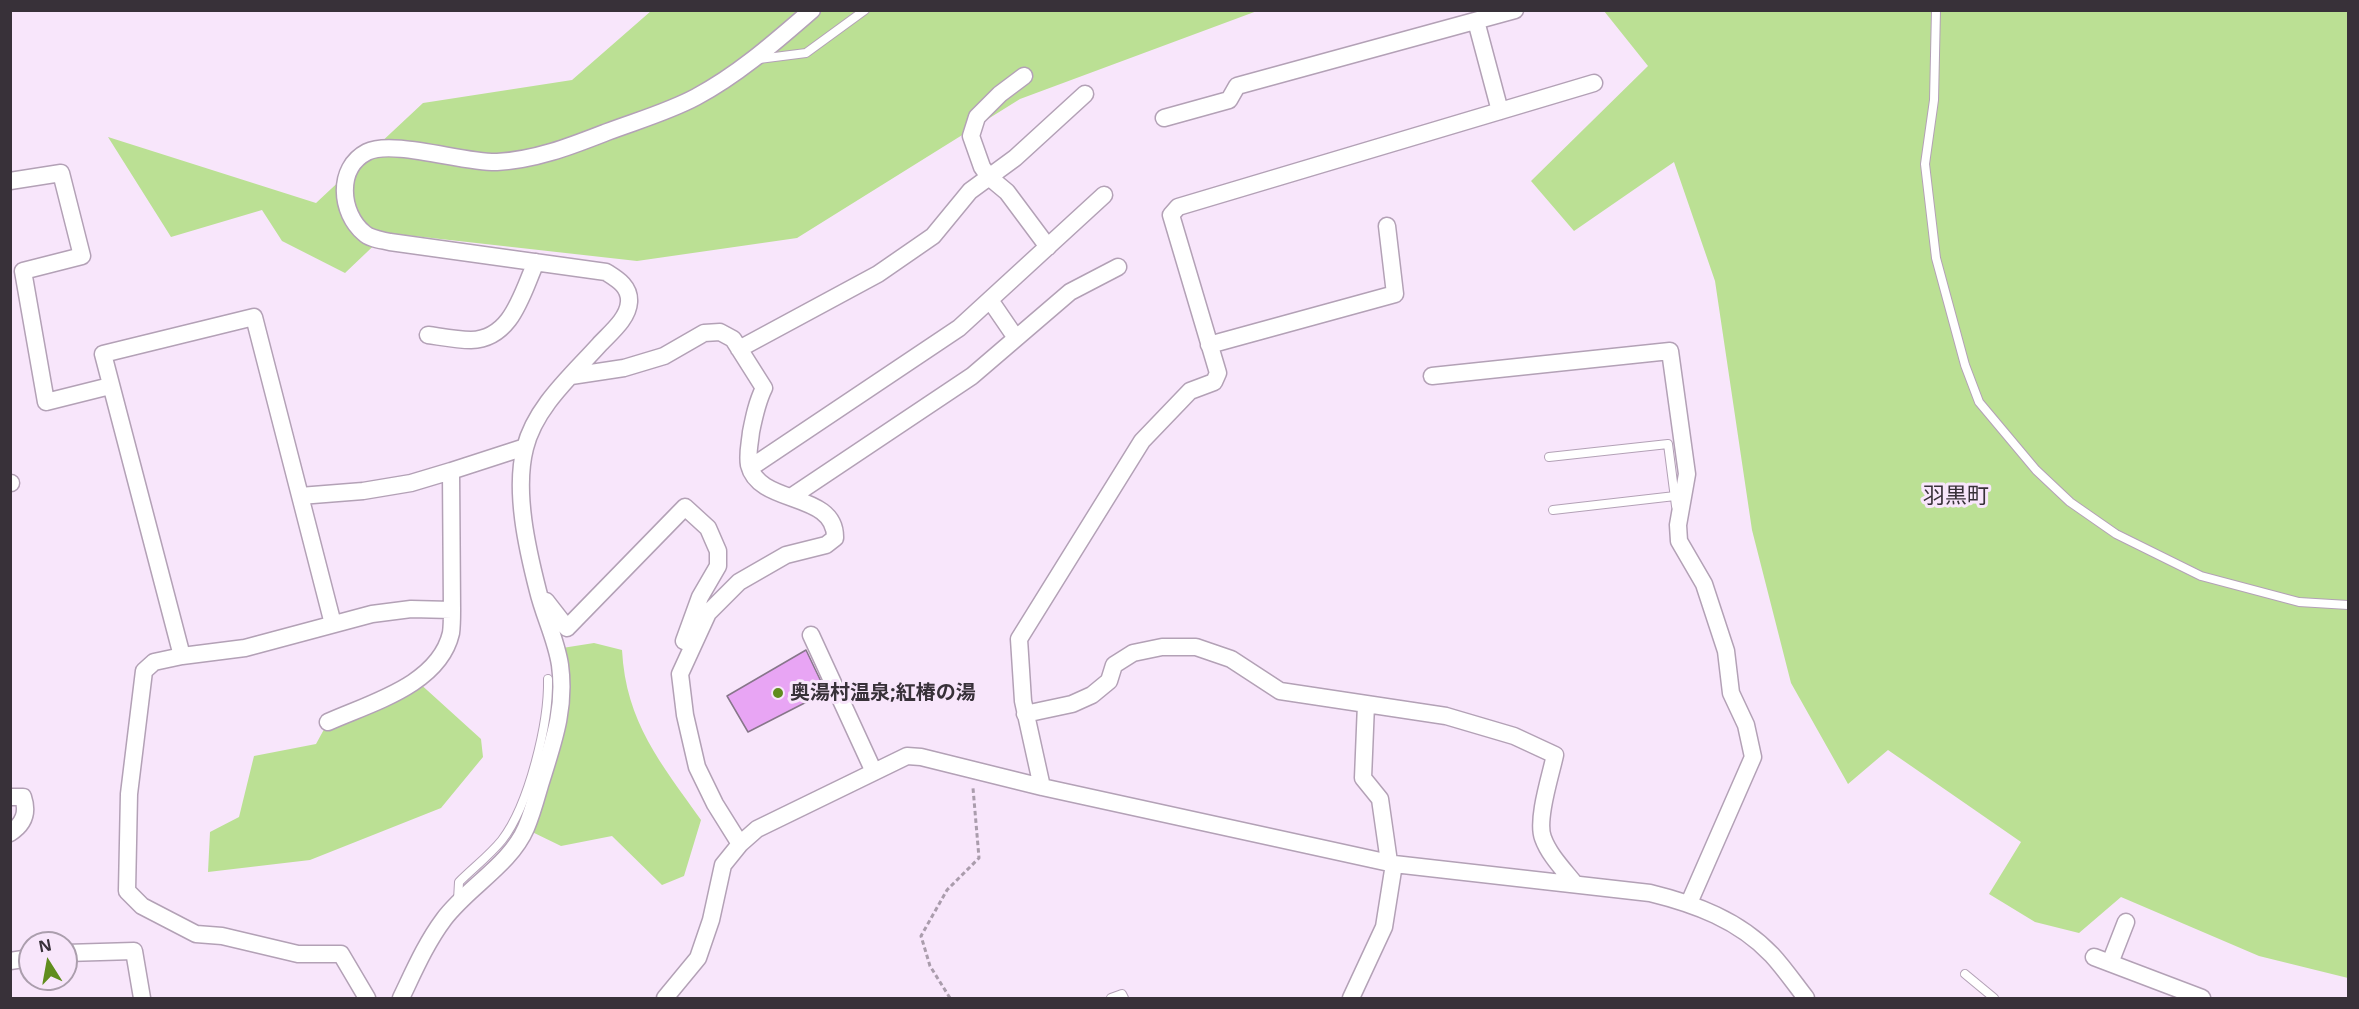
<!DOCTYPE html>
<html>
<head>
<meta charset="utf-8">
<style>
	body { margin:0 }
	#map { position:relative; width:2359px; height:1009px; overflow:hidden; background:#f8e6fb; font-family:"Noto Sans",sans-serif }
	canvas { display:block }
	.frame { position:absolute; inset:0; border:12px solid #383139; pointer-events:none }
	.north { position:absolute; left:18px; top:931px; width:60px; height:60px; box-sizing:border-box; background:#f8e6fb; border:2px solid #ab9ead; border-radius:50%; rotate:349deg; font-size:16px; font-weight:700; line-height:24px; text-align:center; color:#383139 }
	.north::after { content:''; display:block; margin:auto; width:21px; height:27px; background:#608d1e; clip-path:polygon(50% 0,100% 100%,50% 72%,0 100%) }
</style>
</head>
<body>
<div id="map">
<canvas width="2359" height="1009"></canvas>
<div class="frame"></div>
<div class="north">N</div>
</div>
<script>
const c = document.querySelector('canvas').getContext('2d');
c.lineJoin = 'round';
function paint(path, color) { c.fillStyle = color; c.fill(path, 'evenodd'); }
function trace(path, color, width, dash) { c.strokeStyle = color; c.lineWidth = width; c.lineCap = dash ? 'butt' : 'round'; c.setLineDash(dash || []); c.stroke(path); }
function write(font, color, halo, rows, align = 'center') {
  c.font = font + ' "Noto Sans","Noto Sans JP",sans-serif'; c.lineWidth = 6; c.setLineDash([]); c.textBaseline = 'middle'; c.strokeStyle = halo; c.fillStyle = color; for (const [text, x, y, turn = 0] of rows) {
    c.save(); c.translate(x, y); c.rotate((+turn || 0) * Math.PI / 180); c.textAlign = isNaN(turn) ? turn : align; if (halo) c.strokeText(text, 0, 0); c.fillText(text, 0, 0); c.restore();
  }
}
paint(new Path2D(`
	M 651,11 L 1257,11 L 1020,99 L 797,238 L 637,261 L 387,233 L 345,273 L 282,241 L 262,210 L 171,237 L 108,137 L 316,203 L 423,103 L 572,80 Z
	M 1604,11 L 2348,11 L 2348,978 L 2259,956 L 2121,897 L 2079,933 L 2035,922 L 1989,894 L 2021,842 L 1888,750 L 1848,784 L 1791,683 L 1752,530 L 1715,281 L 1674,162 L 1574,231 L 1531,181 L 1648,66 Z
	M 594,643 L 622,650 C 626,723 661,763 701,820 L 684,876 L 662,885 L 612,836 L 561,846 L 526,829 L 554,742 L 556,649 Z
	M 417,681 L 481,739 L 483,757 L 441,808 L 310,860 L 208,872 L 210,832 L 239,817 L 254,756 L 316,744 L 328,722 Z`), '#bbe094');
const building = new Path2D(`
	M 806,650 L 826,692 L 748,732 L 727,696 Z`);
paint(building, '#e8a5f4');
trace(building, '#87768a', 1.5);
const service = new Path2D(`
	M 1936,10 L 1934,100 L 1925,164 L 1936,258 L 1965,365 L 1979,402 L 2036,470 L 2070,502 L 2116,534 L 2201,576 L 2299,602 L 2348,605
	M 759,59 L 806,53 L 865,10
	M 1549,457 L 1668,444 L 1676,506
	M 1553,510 L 1675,496
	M 458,900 L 459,882 C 473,868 490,855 502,840 C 529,805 549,723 548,679
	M 1965,974 L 1994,998
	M 1111,998 L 1122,994 L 1124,998`);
const minor = new Path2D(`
	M 1476,21 L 1500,111
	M 1024,76 L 1000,94 L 977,117 L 971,136 L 982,167 L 989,177 L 1007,192 L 1048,247
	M 1164,118 L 1229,100 L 1237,86 L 1515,10
	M 10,181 L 61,173 L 82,256 L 23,271 L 46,402 L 110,386
	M 990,300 L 1016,338
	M 428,335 C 442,337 457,340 471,340 C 512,339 522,293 536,262
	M 1209,345 L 1395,294 L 1387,226
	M 739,349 L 878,274 L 933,236 L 970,191 L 1015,158 L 1085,94
	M 571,376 L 624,368 L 664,356 L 704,333 L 720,332 L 733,339 L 764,388 C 757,402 754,417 751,432 C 750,443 747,454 749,465 C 759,506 836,491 835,538 L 826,545 L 786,555 L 739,582 L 708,613 L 680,674 L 685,715 L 697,767 L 715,804 L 740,844
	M 1432,376 L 1670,351 L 1687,474 L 1678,525 L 1679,541 L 1704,584 L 1726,651 L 1731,693 L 1746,725 L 1753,757 L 1689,903
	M 750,468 L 959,328 L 1104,195
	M 10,483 L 11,483
	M 300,496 L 363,491 L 411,483 L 451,471
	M 791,497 L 972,376 L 1070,292 L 1118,267
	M 546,601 L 567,628 L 685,507 L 708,528 L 718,551 L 718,566 L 700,597 L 684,641
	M 333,624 L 254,317 L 103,354 L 182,656 L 245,648 L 372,614 L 411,609 L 452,610 L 451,471 L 525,447
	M 811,635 L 874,772
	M 182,656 L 154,662 L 144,671 L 129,794 L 127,891 L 142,906 L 196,934 L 222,936 L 298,954 L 341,954 L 367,998
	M 1366,704 L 1363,778 L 1380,799 L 1389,862
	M 1025,714 L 1072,704 L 1092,695 L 1109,681 L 1114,665 L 1133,653 L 1162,647 L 1196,647 L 1231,659 L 1280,691 L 1446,716 L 1514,736 L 1555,755 C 1551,774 1536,820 1543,838 C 1549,855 1564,870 1575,884
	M 328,722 C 370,703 439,685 451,633 C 452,626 452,617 452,610
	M 1042,787 L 1023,701 L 1019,639 L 1142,441 L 1190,391 L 1214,382 L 1218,373 L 1171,215 L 1178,207 L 1594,83
	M 10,797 L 23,797 C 28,812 24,824 10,833
	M 66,953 L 134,951 L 142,998
	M 2094,957 L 2202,998
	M 10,961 L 30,958
	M 2110,963 L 2126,922
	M 401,998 C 414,971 426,943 444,919 C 468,887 510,865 526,828 C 532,814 536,799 540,785 C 553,743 566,709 560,665 C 556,639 544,616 538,591 C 527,548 514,491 525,448 C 535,407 572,375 599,345 C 610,333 628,319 629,302 C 630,286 617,279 606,272 L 390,242 C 382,240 370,239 364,233 C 340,213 336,168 367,152 C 392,139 464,163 497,162 C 536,160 571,146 607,132 C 636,121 668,112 696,97 C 739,74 775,42 812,10
	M 665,998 L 698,958 L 711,920 L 723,865 L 740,844 L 757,829 L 907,756 L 921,757 L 1042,787 L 1394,864 L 1650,893 C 1695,904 1739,920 1772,955 C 1784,968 1795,984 1806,998
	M 1351,998 L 1384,927 L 1394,864`);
trace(service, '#b3a1b6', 10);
trace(minor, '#b3a1b6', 19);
trace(new Path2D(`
	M 950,998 L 930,966 L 921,936 L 947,890 L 979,858 L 973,788`), '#aa9cac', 3, [4.5, 3]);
trace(service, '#fff', 8);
trace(minor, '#fff', 16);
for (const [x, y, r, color] of [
	[778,693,6,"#608d1e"]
]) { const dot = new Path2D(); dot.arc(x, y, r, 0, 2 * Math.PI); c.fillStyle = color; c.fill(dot); trace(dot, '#f8e6fb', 2); }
write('bold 20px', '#383139', '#f8e6fb', [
	["奥湯村温泉;紅椿の湯",790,693]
], 'left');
write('22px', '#383139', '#f8e6fb', [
	["羽黒町",1956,497]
]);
</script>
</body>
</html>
